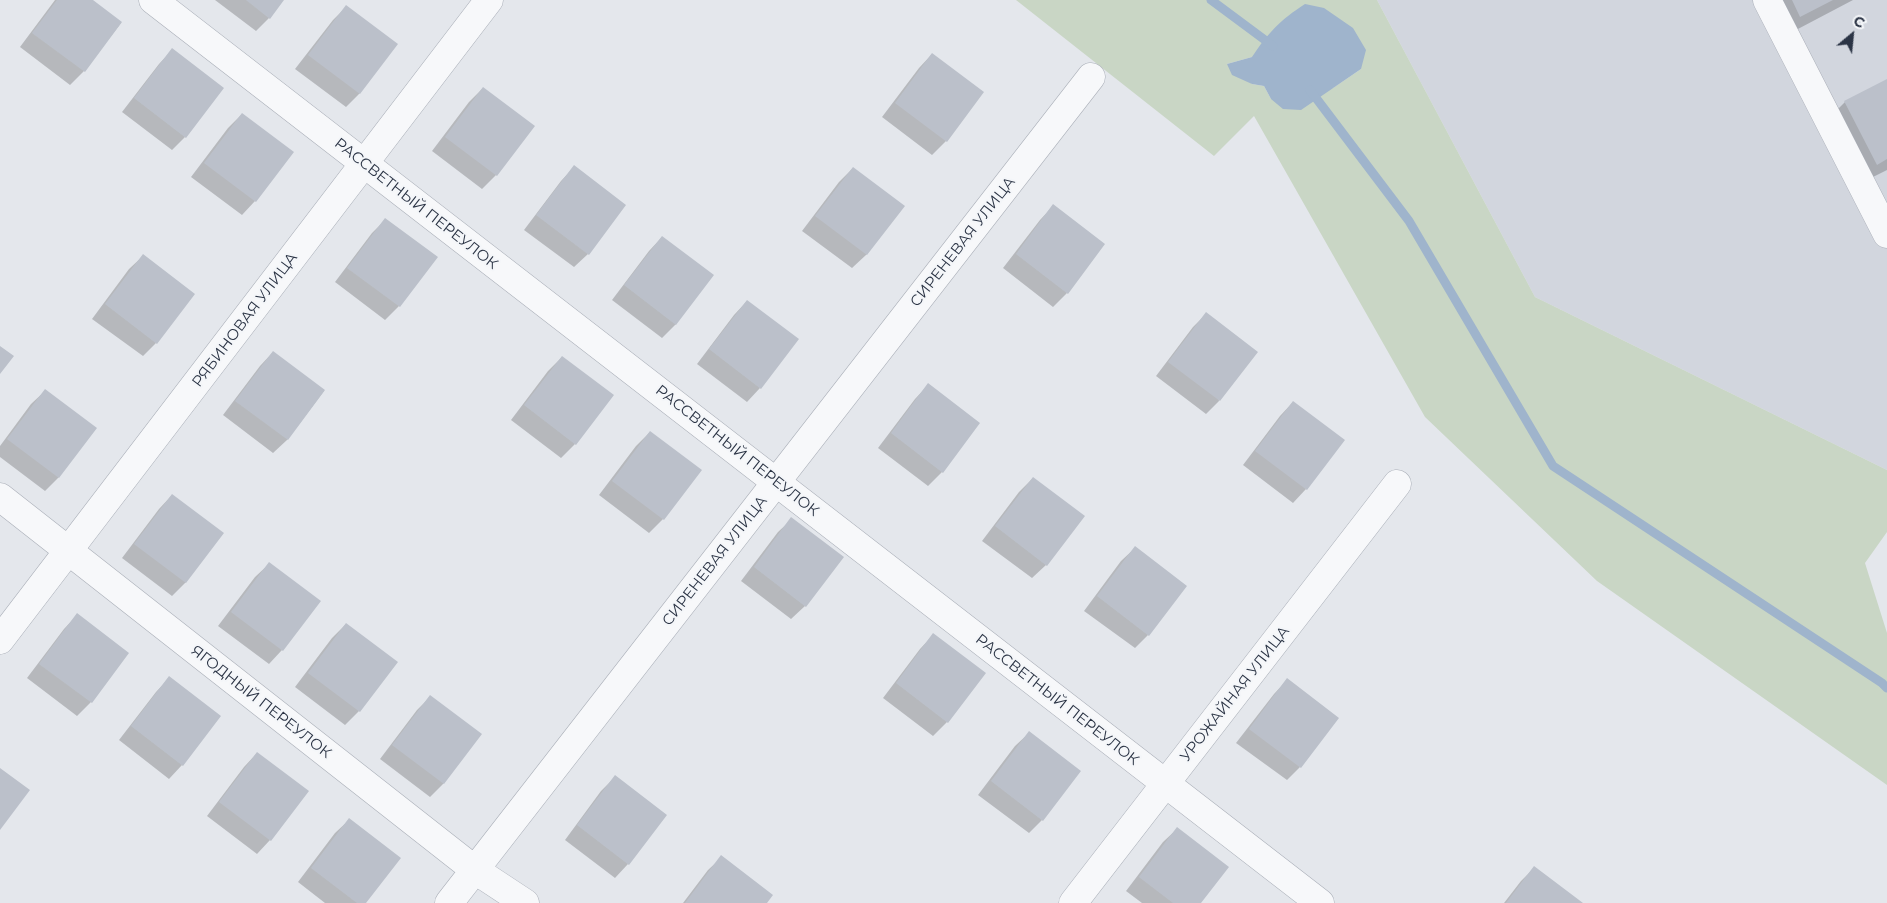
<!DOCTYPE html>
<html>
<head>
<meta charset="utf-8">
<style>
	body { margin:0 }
	#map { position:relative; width:1887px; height:903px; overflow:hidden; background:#e4e7ec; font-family:Montserrat,sans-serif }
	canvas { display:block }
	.north { position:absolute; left:1827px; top:10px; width:50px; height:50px; -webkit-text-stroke:4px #f4f6f9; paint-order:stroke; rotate:28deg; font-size:14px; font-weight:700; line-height:20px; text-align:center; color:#2b3445 }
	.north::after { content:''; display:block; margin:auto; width:18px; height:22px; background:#2b3445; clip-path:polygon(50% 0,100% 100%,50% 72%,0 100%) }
</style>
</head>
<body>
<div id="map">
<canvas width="1887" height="903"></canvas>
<div class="north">С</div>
</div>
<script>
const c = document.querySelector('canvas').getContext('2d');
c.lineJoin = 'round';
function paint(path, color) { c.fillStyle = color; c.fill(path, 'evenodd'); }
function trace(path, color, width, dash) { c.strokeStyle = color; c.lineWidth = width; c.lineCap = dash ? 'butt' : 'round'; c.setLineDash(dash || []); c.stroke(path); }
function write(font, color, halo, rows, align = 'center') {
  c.font = font + ' Montserrat,sans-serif'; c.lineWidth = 4; c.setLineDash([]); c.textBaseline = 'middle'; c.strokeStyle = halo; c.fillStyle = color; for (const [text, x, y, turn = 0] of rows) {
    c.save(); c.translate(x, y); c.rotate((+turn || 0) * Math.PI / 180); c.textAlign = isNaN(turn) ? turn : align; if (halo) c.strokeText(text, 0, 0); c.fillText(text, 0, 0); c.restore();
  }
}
paint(new Path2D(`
	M 1377,0 L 1887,0 L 1887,470 L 1535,297 Z`), '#d2d6de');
paint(new Path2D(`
	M 1016,0 L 1377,0 L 1535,297 L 1887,470 L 1887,532 L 1865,563 L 1887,633 L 1887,785 L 1597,581 L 1425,417 L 1254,116 L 1214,156 ZM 1252,57 L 1361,69 L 1333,88 L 1271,99 L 1264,86 L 1252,84 L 1227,64 Z`), '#c9d6c5');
paint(new Path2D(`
	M 1305,4 L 1324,8 L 1353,28 L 1366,50 L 1361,69 L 1301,110 L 1283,109 L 1271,99 L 1264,86 L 1252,84 L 1232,75 L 1227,64 L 1252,57 C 1268,33 1280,20 1305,4 Z`), '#9fb4cc');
paint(new Path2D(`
	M 55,0 L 91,0 L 121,23 L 84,71 L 70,85 L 20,47 Z
	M 215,0 L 283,0 L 269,18 L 256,31 Z
	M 1756,0 L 1853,0 L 1777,40 Z
	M 346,7 L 396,45 L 359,94 L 346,107 L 295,69 L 333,20 Z
	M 172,50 L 185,137 L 172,150 L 122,112 L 159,64 Z
	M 932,54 L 983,92 L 946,141 L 932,155 L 882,117 L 919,68 Z
	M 1887,80 L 1887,170 L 1853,187 L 1821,126 L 1845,102 Z
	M 483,88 L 533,127 L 496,175 L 482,189 L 432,151 L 469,102 Z
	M 242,114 L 255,201 L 242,215 L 191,177 L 228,128 Z
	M 574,167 L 588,254 L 574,267 L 524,230 L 561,181 Z
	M 853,168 L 903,206 L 866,255 L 852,268 L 802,231 L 839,182 Z
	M 1053,206 L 1067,293 L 1053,307 L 1003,268 L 1040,220 Z
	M 385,220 L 436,257 L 399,306 L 385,320 L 335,282 L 372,233 Z
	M 662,237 L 676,324 L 662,338 L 612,300 L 649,251 Z
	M 143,256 L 156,343 L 143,356 L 92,319 L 129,269 Z
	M 747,301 L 760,388 L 747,402 L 697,364 L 734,315 Z
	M 1206,314 L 1219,401 L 1206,414 L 1156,376 L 1193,327 Z
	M 273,352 L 324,391 L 287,440 L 273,453 L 223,415 L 260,366 Z
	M 562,357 L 575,444 L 561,458 L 511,420 L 548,371 Z
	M 928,385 L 979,423 L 942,472 L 928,486 L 878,448 L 915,399 Z
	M 45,391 L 95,428 L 58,478 L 45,491 L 0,457 L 0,446 L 31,404 Z
	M 1293,402 L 1306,489 L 1293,503 L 1243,465 L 1280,416 Z
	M 650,432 L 700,471 L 663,519 L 649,533 L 599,495 L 636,446 Z
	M 1033,478 L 1046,565 L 1032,578 L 982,541 L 1019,492 Z
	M 172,495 L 186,582 L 172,596 L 122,558 L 159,509 Z
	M 792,519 L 805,606 L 791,619 L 741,581 L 778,532 Z
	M 1135,548 L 1148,635 L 1135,648 L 1084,611 L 1121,561 Z
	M 269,564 L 282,650 L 269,664 L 218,626 L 255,577 Z
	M 77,615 L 127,653 L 91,702 L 77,716 L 27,678 L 64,629 Z
	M 346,624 L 359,711 L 345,725 L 295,687 L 332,638 Z
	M 933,635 L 984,673 L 947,722 L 933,736 L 883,698 L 920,649 Z
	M 169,678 L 182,765 L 169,779 L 119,740 L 156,692 Z
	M 1287,680 L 1300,767 L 1287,780 L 1236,743 L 1274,694 Z
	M 430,697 L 480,735 L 443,784 L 430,797 L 380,759 L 417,710 Z
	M 1029,733 L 1042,820 L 1029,833 L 978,795 L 1015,746 Z
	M 257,753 L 270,840 L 257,854 L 207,816 L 244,767 Z
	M 615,777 L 628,864 L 615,878 L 565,840 L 601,791 Z
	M 349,820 L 364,903 L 325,903 L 298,882 L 335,833 Z
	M 1177,829 L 1200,903 L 1142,903 L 1126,891 L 1163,842 Z
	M 722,857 L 766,903 L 683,903 L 708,870 Z
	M 1534,868 L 1581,903 L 1504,903 L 1521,881 Z`), '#0003');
trace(new Path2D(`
	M 1211,0 L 1273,46
	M 1310,90 L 1409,221 L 1553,466 L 1882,683 L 1887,688`), '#9fb4cc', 9);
paint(new Path2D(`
	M 57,0 L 93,0 L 122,22 L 85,72 L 32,33 Z
	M 246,0 L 284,0 L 270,19 Z
	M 1792,0 L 1833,0 L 1800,17 Z
	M 346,5 L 398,44 L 360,94 L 308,55 Z
	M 172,48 L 224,88 L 186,138 L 134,98 Z
	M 932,53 L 984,92 L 947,142 L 895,103 Z
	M 1887,79 L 1887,159 L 1877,165 L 1844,101 Z
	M 483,87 L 535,126 L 497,176 L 445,137 Z
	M 242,113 L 294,152 L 256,202 L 204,163 Z
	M 574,165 L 626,205 L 589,255 L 536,215 Z
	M 853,167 L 905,206 L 867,255 L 815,216 Z
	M 1053,204 L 1105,244 L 1068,294 L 1016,254 Z
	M 385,218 L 438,257 L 400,307 L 347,268 Z
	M 662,236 L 714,275 L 676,325 L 624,285 Z
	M 143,254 L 195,294 L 157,344 L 105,304 Z
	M 747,300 L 799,339 L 761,389 L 709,349 Z
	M 1206,312 L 1258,352 L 1220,401 L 1168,362 Z
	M 0,346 L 14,356 L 0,374 Z
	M 273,351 L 325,390 L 288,440 L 235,401 Z
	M 562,356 L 614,395 L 576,445 L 524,405 Z
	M 928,383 L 980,423 L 943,473 L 891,433 Z
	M 45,389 L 97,428 L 59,478 L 7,439 Z
	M 1293,401 L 1345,440 L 1307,490 L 1255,451 Z
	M 650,431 L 702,470 L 664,520 L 612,481 Z
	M 1033,477 L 1085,516 L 1047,566 L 995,526 Z
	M 172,494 L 224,533 L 186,583 L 134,544 Z
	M 791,517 L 844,557 L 806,607 L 754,567 Z
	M 1135,546 L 1187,586 L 1149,636 L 1097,596 Z
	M 269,562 L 321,601 L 283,651 L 231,612 Z
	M 77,613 L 129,653 L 92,703 L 39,664 Z
	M 346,623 L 398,662 L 360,712 L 308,673 Z
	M 933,633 L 986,673 L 948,723 L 896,683 Z
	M 169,676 L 221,716 L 183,766 L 131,726 Z
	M 1287,678 L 1339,718 L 1301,768 L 1249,729 Z
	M 430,695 L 482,734 L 444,784 L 392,745 Z
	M 1029,731 L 1081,771 L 1043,821 L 991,781 Z
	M 257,752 L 309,791 L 271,841 L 219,802 Z
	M 0,768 L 30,790 L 0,830 Z
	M 615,775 L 667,815 L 629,865 L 577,825 Z
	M 349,818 L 401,858 L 366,903 L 357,903 L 311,868 Z
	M 1177,827 L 1229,867 L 1201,903 L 1173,903 L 1139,877 Z
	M 721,855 L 773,895 L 767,903 L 685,903 Z
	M 1534,866 L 1583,903 L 1506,903 Z`), '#bbc0ca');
const minor = new Path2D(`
	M 153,0 L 1320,903
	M 1767,0 L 1887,234
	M 0,497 L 475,870 L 525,903
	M 0,640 L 489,0
	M 449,903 L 1091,77
	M 1073,903 L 1397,484`);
trace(minor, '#a9aeb7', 29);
trace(minor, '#f7f8fa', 28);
write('15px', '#2b3445', '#f4f6f9', [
	["РАССВЕТНЫЙ ПЕРЕУЛОК",416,204,38],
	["СИРЕНЕВАЯ УЛИЦА",963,242,-52],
	["РЯБИНОВАЯ УЛИЦА",245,320,-53],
	["РАССВЕТНЫЙ ПЕРЕУЛОК",737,451,38],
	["СИРЕНЕВАЯ УЛИЦА",715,561,-52],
	["УРОЖАЙНАЯ УЛИЦА",1235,694,-52],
	["РАССВЕТНЫЙ ПЕРЕУЛОК",1057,700,38],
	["ЯГОДНЫЙ ПЕРЕУЛОК",261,702,38]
]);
</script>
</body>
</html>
